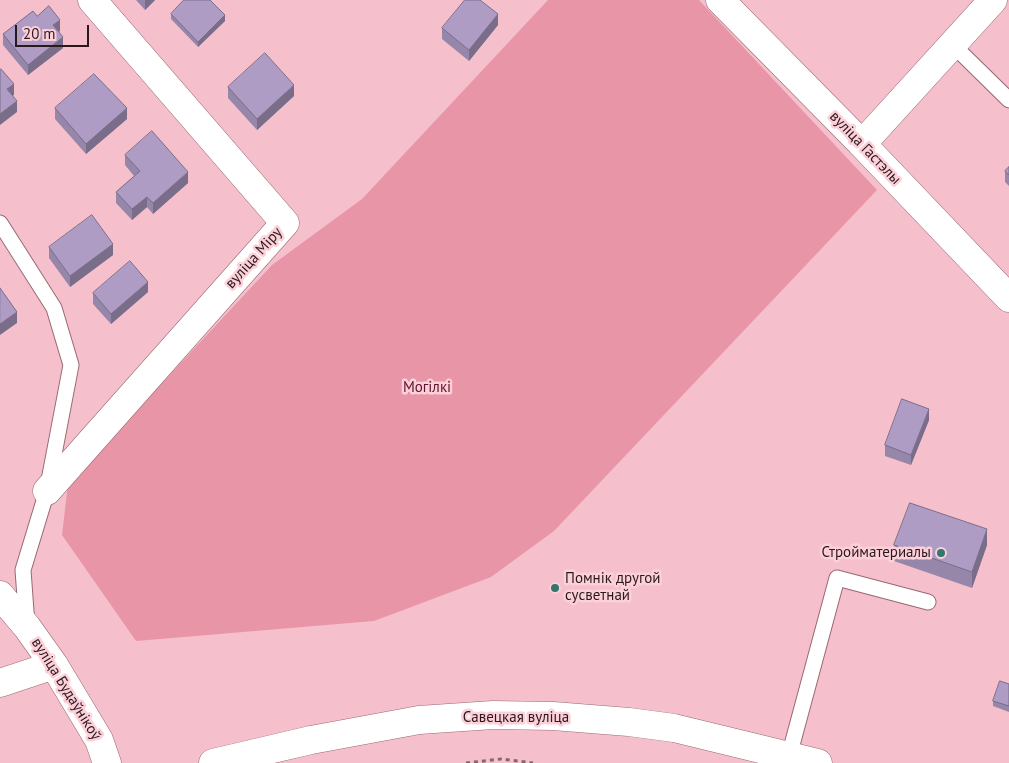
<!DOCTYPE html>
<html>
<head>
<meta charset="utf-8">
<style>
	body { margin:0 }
	#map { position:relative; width:1009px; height:763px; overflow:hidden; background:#f5c0cb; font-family:"PT Sans",sans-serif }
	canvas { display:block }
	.scale { position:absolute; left:15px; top:25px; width:74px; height:22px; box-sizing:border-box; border:2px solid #2b181c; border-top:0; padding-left:6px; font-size:15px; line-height:18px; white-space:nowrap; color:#2b181c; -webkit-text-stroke:4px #fcd0d9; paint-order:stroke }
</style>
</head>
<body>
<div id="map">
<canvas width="1009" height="763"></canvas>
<div class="scale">20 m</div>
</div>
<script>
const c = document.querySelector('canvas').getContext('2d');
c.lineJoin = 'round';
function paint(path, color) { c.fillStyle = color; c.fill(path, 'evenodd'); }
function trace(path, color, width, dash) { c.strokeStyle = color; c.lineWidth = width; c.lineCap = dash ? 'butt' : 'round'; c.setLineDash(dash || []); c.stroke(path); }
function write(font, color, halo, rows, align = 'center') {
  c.font = font + ' "PT Sans",sans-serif'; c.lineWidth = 5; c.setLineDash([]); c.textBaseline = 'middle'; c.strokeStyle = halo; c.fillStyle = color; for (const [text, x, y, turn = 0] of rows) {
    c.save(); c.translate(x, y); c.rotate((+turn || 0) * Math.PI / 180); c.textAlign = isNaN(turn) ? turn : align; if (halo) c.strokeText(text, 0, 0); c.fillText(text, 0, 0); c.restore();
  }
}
paint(new Path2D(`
	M 548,0 L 699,0 L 877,190 L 554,531 L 491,577 L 374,621 L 136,641 L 62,535 L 68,484 L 272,265 L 362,199 Z`), '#e995a8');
const service = new Path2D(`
	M 953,45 L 1009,100
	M 0,223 L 54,308 L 71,365 L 47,491 L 23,570 L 27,625
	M 789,756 L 837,578 L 928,602`);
const minor = new Path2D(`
	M 720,0 L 862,144
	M 47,491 L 285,223 L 92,0
	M 0,595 L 27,627 L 54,665 L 99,740 L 107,763
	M 0,683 L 54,665`);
const tertiary = new Path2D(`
	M 993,0 L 862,144 L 1009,298`);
const primary = new Path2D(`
	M 213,763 L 311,740 L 419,720 L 493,715 L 553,716 L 629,722 L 674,728 L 818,763`);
trace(service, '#986873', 17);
trace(minor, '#986873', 29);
trace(tertiary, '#986873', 29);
trace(primary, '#986873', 29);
trace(new Path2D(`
	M 466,763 L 501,759 L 533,763`), '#89666e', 3, [4, 4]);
trace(service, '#fff', 15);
trace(minor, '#fff', 28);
trace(tertiary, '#fff', 28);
trace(primary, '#fff', 28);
paint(new Path2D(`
	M 136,0 L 155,0 L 145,10 Z
	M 171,14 L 225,21 L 198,47 L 171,19 Z
	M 37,16 L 60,31 L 58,32 L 63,48 L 28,75 L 3,45 L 3,34 Z
	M 498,25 L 469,61 L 442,39 L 442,28 Z
	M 228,87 L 294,96 L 257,130 L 228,98 Z
	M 55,108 L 127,119 L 86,154 L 55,119 Z
	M 125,155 L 188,183 L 153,214 L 147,207 L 132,220 L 116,203 L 116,192 L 134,176 L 125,165 Z
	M 1009,167 L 1009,186 L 1005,182 L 1005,171 Z
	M 49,247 L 113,255 L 70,287 L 49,258 Z
	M 148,292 L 111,324 L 93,304 L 93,293 Z
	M 929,420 L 911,465 L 885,456 L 885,445 Z
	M 894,545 L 987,545 L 972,588 L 894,561 Z
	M 1009,684 L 1009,712 L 993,706 L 993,701 Z`), '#9686a9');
paint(new Path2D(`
	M 145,0 L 155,0 L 145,10 Z
	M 498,14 L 498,25 L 469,61 L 469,50 Z
	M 225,15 L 225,21 L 198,47 L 198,42 Z
	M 60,20 L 60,31 L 53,36 L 53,25 Z
	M 63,37 L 63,48 L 28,75 L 28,65 Z
	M 14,84 L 14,95 L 7,100 L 7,89 Z
	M 294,85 L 294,96 L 257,130 L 257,119 Z
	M 17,101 L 17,112 L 0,125 L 0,114 Z
	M 127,108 L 127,119 L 86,154 L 86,144 Z
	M 188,172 L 188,183 L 153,214 L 153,203 Z
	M 147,197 L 147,207 L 132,220 L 132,209 Z
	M 113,244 L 113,255 L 70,287 L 70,276 Z
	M 148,282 L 148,292 L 111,324 L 111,314 Z
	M 17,312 L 17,323 L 0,335 L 0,324 Z
	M 929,409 L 929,420 L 911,465 L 911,455 Z
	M 987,529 L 987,545 L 972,588 L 972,572 Z`), '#7a6d8a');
const building = new Path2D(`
	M 184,0 L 210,0 L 225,15 L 198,42 L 171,14 Z
	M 465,0 L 480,0 L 498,14 L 469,50 L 442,28 Z
	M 49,6 L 60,20 L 53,25 L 63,37 L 28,65 L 3,34 L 33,11 L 37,16 Z
	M 265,53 L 294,85 L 257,119 L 228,87 Z
	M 1,69 L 14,84 L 7,89 L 17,101 L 0,114 L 0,70 Z
	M 94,74 L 127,108 L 86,144 L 55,108 Z
	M 152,131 L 188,172 L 153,203 L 147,197 L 132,209 L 116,192 L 140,171 L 125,155 Z
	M 1009,167 L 1009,175 L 1005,171 Z
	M 92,215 L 113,244 L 70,276 L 49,247 Z
	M 130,261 L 148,282 L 111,314 L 93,293 Z
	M 0,288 L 17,312 L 0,324 Z
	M 902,399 L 929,409 L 911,455 L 885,445 Z
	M 910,503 L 987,529 L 972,572 L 894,545 Z
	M 1000,681 L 1009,684 L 1009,706 L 993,701 Z`);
paint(building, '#ae9cc5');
trace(building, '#7a6d8a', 1);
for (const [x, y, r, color] of [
	[941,553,5,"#30776e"],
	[555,588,5,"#30776e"]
]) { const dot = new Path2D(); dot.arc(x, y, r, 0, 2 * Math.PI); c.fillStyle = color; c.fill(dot); trace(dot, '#fcd0d9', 2); }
write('15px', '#2b181c', '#fcd0d9', [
	["вуліца Гастэлы",865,148,46],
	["вуліца Міру",254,258,-48],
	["вуліца Будаўнікоў",66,689,58],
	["Савецкая вуліца",516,718]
]);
write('15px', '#61102e', '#fcd0d9', [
	["Могілкі",427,388]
]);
write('15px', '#2b181c', '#fcd0d9', [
	["Стройматериалы",931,553],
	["Помнік другой",565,579,"left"],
	["сусветнай",565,596,"left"]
], 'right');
</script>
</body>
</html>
